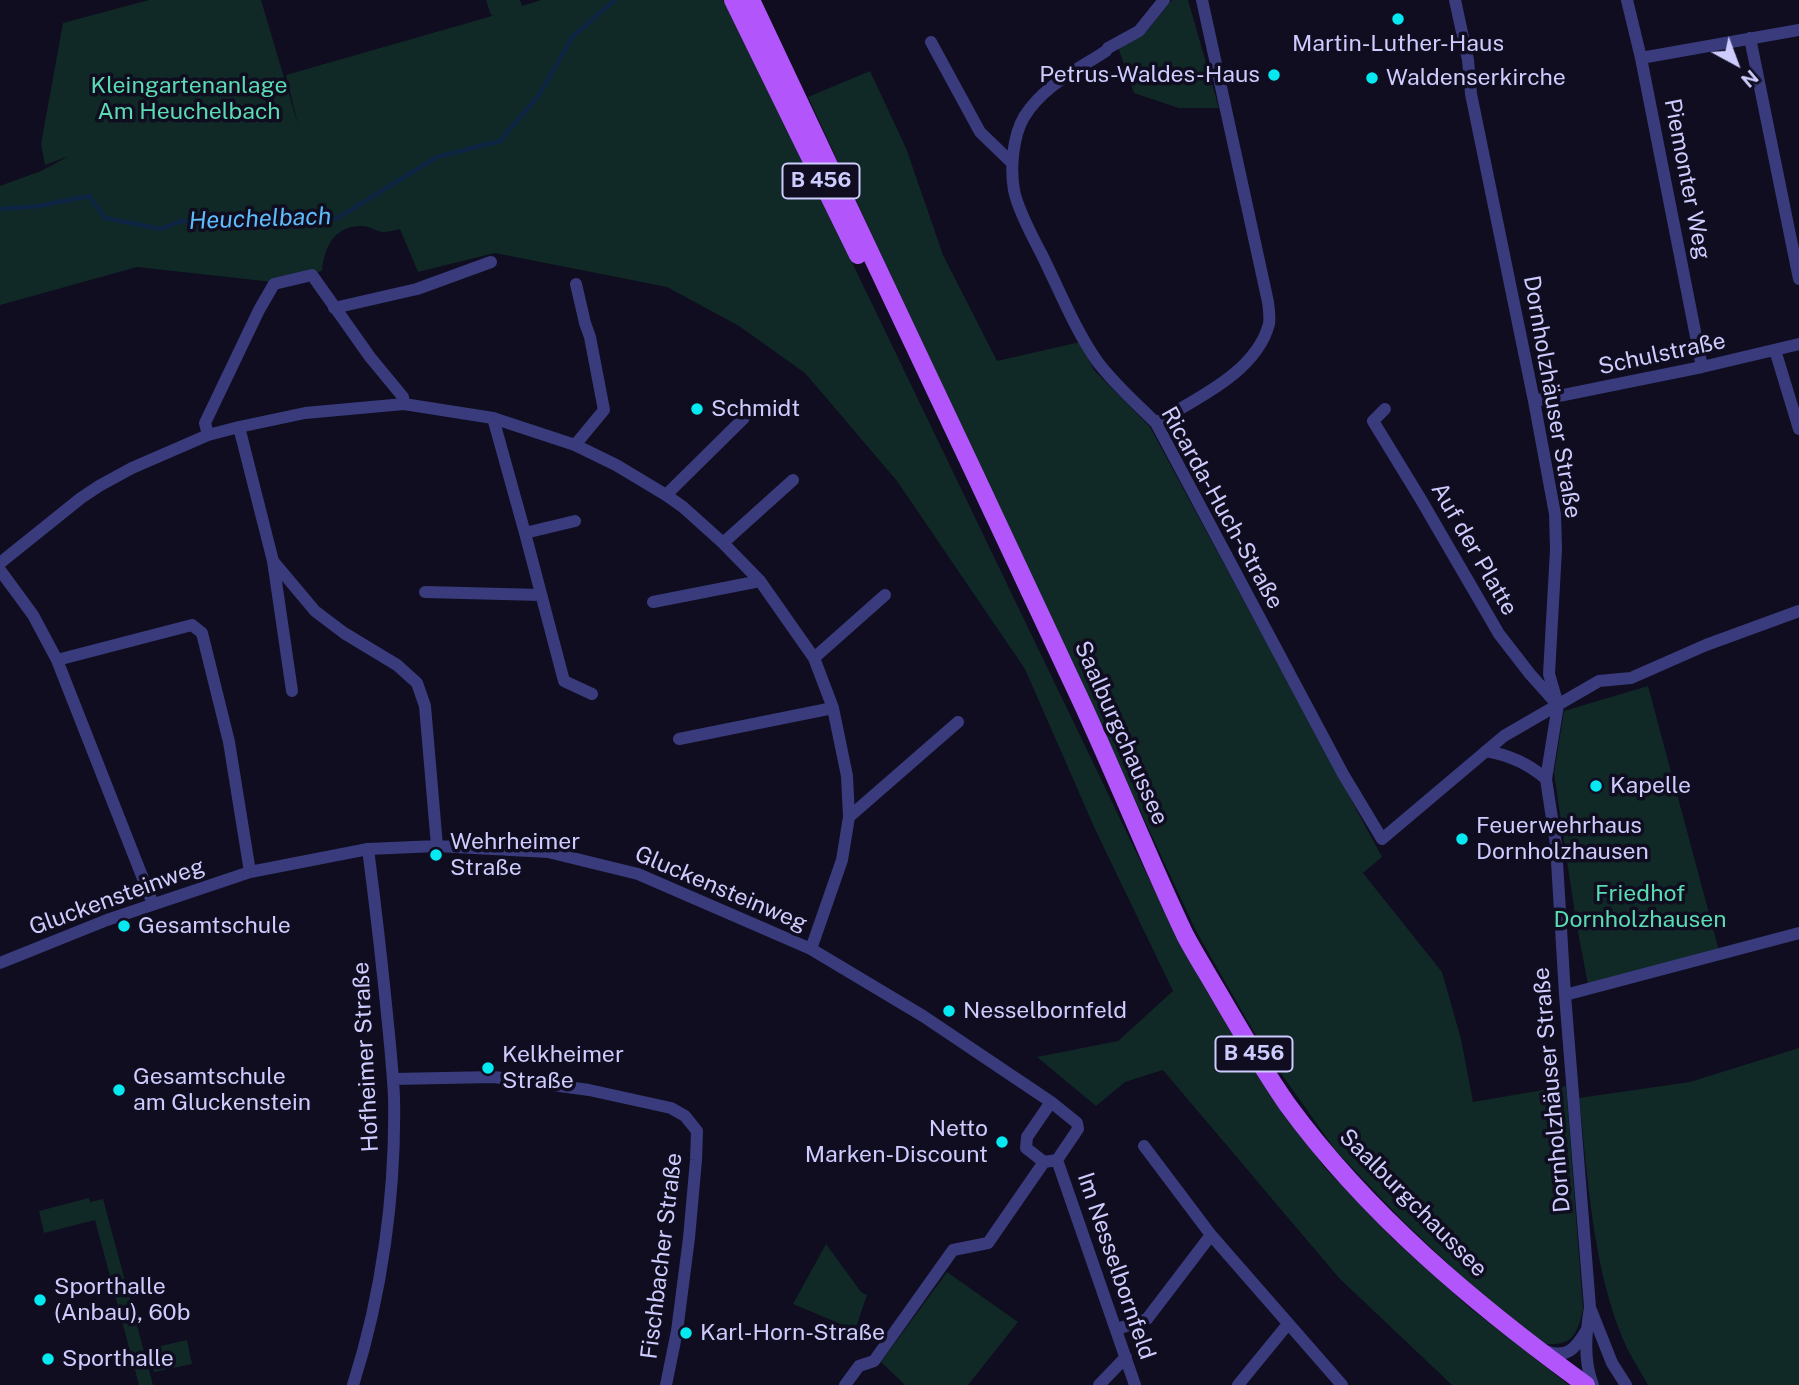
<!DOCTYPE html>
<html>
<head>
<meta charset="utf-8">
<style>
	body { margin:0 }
	#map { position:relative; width:1799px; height:1385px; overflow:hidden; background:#0f0d1f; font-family:"Public Sans",sans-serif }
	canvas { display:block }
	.north { position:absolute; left:1701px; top:28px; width:70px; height:70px; -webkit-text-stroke:5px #0f0d1f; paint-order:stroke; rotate:139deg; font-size:19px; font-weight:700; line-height:28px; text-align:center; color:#ceccfe }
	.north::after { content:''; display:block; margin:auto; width:24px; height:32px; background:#ceccfe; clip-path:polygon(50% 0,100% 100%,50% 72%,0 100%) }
</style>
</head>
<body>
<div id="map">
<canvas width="1799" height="1385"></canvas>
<div class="north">N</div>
</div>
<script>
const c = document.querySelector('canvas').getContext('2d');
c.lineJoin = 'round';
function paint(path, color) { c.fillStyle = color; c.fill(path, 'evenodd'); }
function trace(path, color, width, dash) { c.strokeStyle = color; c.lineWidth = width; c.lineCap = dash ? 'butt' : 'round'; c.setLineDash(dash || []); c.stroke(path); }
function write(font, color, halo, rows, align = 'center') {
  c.font = font + ' "Public Sans",sans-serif'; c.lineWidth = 7; c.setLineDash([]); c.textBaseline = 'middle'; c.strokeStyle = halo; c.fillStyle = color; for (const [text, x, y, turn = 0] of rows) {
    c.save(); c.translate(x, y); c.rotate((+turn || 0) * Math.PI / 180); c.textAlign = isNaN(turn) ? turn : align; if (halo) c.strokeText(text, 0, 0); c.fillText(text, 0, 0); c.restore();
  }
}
paint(new Path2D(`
	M 149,0 L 261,0 L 298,125 L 286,75 L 492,16 L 493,15 L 491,15 L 486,0 L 520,0 L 522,6 L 541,0 L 723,0 L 795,144 L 1179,941 L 1248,1062 L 1324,1167 L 1393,1239 L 1469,1307 L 1569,1385 L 1452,1385 L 1339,1278 L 1163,1070 L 1125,1082 L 1096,1106 L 1037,1057 L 1118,1041 L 1173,991 L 1095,829 L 1025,669 L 897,481 L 805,373 L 739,326 L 667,287 L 495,253 L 418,272 L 400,229 C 395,230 388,232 383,232 C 376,231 369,226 362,226 C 335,225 324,247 322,271 L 273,282 L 137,267 L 0,305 L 0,186 L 41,171 L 69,156 L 45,165 L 41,144 L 63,23 Z
	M 1172,0 L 1188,0 L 1219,108 L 1179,108 L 1134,93 L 1118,47 L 1147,31 Z
	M 870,71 L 906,148 L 943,255 L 997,361 L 1080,342 L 1094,370 L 1150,427 L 1382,857 L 1363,873 L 1442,972 L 1461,1039 L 1473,1102 L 1566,1086 L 1583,1309 C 1577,1335 1573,1346 1544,1344 L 1475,1289 L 1404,1222 L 1336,1151 L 1263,1048 L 1196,931 L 808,97 Z
	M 1648,686 L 1721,958 L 1589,990 L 1576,921 L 1554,773 L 1564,711 Z
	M 1799,1048 L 1799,1385 L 1648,1385 C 1639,1369 1629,1354 1622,1337 C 1592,1262 1588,1178 1579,1098 L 1690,1082 Z
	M 89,1198 L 90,1202 L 103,1199 L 153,1385 L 139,1385 L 95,1220 L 44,1233 L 39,1211 Z
	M 826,1244 L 861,1292 L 867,1295 L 855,1330 L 793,1304 Z
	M 947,1272 L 1018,1322 L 968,1385 L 905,1385 L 881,1362 Z
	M 187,1340 L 192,1364 L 154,1372 L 148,1349 Z`), '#102926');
trace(new Path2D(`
	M 0,209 L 39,206 L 89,196 L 105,218 L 161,229 L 181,221 L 208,223 L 267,214 L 336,219 L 437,157 L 500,141 L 539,95 L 573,36 L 615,0`), '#0d2543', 4.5);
trace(new Path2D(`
	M 1164,0 L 1139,31 L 1108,48 L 1106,51 C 1077,70 1043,86 1024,117 C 1013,136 1010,168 1014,190 C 1017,208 1032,236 1041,253 C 1059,289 1074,328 1097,361 C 1114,384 1136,403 1156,423 L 1343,774 L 1382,839 L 1504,736 L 1599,681 L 1631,678 L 1706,645 L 1799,611
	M 1455,0 L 1468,60 L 1471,94 L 1534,401 L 1555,514 L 1556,550 L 1549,674 L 1558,705 L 1546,779 L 1556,845 L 1565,995 L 1590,1307 C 1586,1332 1583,1360 1593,1385
	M 1627,0 L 1641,58 L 1702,367
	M 1750,38 L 1799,279
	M 931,42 L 980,132 L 1012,163
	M 1641,58 L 1799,30
	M 334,308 L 417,289 L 491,262
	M 1775,350 L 1799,429
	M 1534,401 L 1702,367 L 1799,344
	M 1385,409 L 1373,421 L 1420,498 L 1499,634 L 1530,674 L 1555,702
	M 493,418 L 525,533 L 564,681 L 592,694
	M 1156,423 C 1195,399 1256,373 1269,324 C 1270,317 1269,309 1268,302 L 1202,0
	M 239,427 L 273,561 L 315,611 L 344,633 L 397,665 L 417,683 L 425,706 L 437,846
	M 208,435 L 205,423 L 259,310 L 274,284 L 312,275 L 370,357 L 403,397 L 404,404
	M 575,445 L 604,410 L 590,337 L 585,323 L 576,284
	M 666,495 L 744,418
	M 525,533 L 575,521
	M 723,543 L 793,480
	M 273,561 L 292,691
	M 0,563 L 81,498 L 99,486 L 132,468 L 208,435 L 239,427 L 305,413 L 404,404 L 493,418 L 575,445 L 616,465 L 666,495 L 683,507 L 723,543 L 760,581 L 814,658 L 833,708 L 847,776 L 849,817 L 842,860 L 811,949
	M 0,570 L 33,615 L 57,660 L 153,904
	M 425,592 L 541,595
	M 653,602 L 760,581
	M 814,658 L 885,595
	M 57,660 L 192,625 L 202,633 L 229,742 L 250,872
	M 679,739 L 833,708
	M 1486,751 C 1509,755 1528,763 1546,779
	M 849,817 L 958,722
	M 0,963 L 107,920 L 250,872 L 368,849 L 437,846 L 548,852 L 638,874 L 811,949 L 923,1016 L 1051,1102 L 1077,1123 L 1078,1129 L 1057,1160 L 1044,1162 L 1026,1148 L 1027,1137 L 1051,1102
	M 1565,995 L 1799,933
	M 393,1079 L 494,1077 L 589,1090 L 671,1108 L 685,1116 L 697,1131 L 696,1160 L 689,1238 L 677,1331 L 666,1385
	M 1144,1146 L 1211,1235 L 1342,1385
	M 1057,1160 L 1135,1385
	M 1591,1310 L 1612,1363 L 1626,1385
	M 1117,1329 L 1147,1319 L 1211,1235
	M 1546,1351 C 1567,1359 1576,1348 1586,1331
	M 353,1385 C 382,1295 396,1192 394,1097 C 393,1076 391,1055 389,1034 C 383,972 376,910 368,849
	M 845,1385 L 859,1366 L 874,1361 L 953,1250 L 988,1243 L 1044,1162
	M 1099,1385 L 1126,1357
	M 1238,1385 L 1288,1324`), '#393b7d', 12);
trace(new Path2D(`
	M 733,0 L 858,255
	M 751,0 C 859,228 967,457 1074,686 C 1113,768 1146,853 1185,935 C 1195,954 1207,973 1218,992 C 1240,1030 1262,1068 1287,1104 C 1367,1214 1477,1306 1586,1385`), '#b256fb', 18);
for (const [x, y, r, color] of [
	[1398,19,7,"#06e9f0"],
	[1274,75,7,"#06e9f0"],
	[1372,78,7,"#06e9f0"],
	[697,409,7,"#06e9f0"],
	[1596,786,7,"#06e9f0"],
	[1462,839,7,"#06e9f0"],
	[436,855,7,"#06e9f0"],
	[124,926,7,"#06e9f0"],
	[949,1011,7,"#06e9f0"],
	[488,1068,7,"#06e9f0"],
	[119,1090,7,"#06e9f0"],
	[1002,1142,7,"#06e9f0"],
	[40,1300,7,"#06e9f0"],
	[686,1333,7,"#06e9f0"],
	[48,1359,7,"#06e9f0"]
]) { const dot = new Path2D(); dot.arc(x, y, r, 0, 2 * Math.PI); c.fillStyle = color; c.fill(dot); trace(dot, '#0f0d1f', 2.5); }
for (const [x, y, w] of [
	[821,181,77],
	[1254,1054,77]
]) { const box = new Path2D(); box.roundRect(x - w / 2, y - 17.5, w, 35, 5); c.fillStyle = '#0f0d1f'; c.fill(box); trace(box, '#ceccfe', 2); }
write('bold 21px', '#ceccfe', null, [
	["B 456",821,181],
	["B 456",1254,1054]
]);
write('23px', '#ceccfe', '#0f0d1f', [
	["Martin-Luther-Haus",1398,44,"center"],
	["Petrus-Waldes-Haus",1260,75,"right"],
	["Waldenserkirche",1386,78],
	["Schmidt",711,409],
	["Kapelle",1610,786],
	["Feuerwehrhaus",1476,826],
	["Dornholzhausen",1476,852],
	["Wehrheimer",450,842],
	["Straße",450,868],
	["Gesamtschule",138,926],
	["Nesselbornfeld",963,1011],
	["Kelkheimer",502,1055],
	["Straße",502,1081],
	["Gesamtschule",133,1077],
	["am Gluckenstein",133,1103],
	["Netto",988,1129,"right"],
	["Marken-Discount",988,1155,"right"],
	["Sporthalle",54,1287],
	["(Anbau), 60b",54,1313],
	["Karl-Horn-Straße",700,1333],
	["Sporthalle",62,1359]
], 'left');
write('23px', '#5adbb2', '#0f0d1f', [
	["Kleingartenanlage",189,86],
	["Am Heuchelbach",189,112],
	["Friedhof",1640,894],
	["Dornholzhausen",1640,920]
]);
write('23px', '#ceccfe', '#0f0d1f', [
	["Piemonter Weg",1687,179,79],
	["Schulstraße",1662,354,-12],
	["Dornholzhäuser Straße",1552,397,80],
	["Ricarda-Huch-Straße",1222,508,61],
	["Auf der Platte",1474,549,60],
	["Saalburgchaussee",1121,733,66],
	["Gluckensteinweg",721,889,23],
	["Gluckensteinweg",117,897,-20],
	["Hofheimer Straße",366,1057,-93],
	["Dornholzhäuser Straße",1552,1090,-95],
	["Saalburgchaussee",1413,1203,45],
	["Fischbacher Straße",662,1256,-83],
	["Im Nesselbornfeld",1116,1266,71]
]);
write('italic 24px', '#5dbdfb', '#0f0d1f', [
	["Heuchelbach",260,219,-2]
]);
</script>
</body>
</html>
